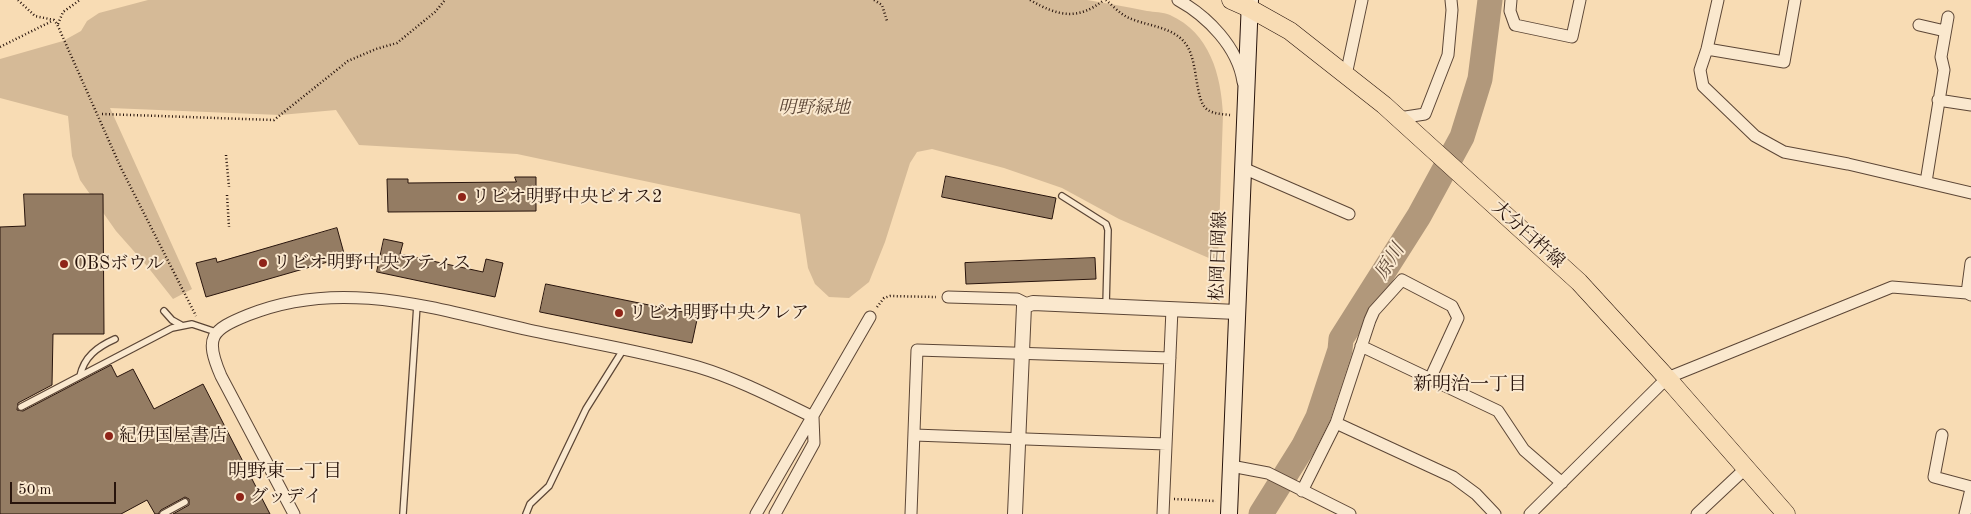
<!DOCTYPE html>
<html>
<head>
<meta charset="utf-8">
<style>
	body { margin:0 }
	#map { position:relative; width:1971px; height:514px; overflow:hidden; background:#f8dcb4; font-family:"Old Standard TT",serif }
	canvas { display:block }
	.scale { position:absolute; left:10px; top:482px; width:106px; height:22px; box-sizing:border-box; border:2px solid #28140c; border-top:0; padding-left:6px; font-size:15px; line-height:18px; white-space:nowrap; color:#28140c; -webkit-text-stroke:4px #fae8ce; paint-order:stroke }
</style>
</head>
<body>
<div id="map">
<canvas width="1971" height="514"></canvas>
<div class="scale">50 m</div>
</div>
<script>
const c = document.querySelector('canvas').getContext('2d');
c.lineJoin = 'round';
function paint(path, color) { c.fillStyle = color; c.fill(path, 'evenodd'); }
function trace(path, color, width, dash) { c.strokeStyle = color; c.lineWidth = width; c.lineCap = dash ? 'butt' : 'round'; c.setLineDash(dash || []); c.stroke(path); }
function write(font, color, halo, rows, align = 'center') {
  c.font = font + ' "Old Standard TT","Noto Serif JP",serif'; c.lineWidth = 4; c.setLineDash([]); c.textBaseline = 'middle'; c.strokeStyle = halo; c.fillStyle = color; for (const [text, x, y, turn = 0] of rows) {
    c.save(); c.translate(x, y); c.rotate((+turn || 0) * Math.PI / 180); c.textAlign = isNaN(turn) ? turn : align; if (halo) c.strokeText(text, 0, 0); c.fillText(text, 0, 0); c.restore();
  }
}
paint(new Path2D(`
	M 148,0 L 1087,0 C 1107,3 1127,7 1147,11 C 1154,12 1163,12 1170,15 C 1210,33 1221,75 1223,114 L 1218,262 L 1119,219 L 1062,188 L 1004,168 L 932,149 L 917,152 L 910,163 L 885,242 L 869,282 L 849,298 L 829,297 L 815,284 L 808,268 L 800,214 L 517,154 L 359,145 L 336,110 L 280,115 L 110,108 L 192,289 L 173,299 L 147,266 L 116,231 L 80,180 L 72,156 L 68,116 L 0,98 L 0,59 L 63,41 L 81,31 L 87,21 L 99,13 Z`), '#d5ba97');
trace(new Path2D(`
	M 1261,514 L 1303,447 L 1318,417 L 1340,350 L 1341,339 L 1419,216 L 1462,137 L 1480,79 L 1490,0`), '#b1987b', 25);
const building = new Path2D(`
	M 946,176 L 1056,198 L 1052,219 L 942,197 Z
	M 515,177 L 536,177 L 536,211 L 388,212 L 387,179 L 408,179 L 408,183 L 516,182 Z
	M 24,194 L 103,194 L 104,334 L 53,334 L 52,385 L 18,403 L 17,410 L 23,411 L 111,365 L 117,377 L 133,369 L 154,409 L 203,384 L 270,514 L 173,514 L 189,505 L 189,499 L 185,497 L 161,510 L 158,514 L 155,514 L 147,500 L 121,514 L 0,514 L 0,227 L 25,226 Z
	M 337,228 L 345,257 L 206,297 L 196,263 L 216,258 L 217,262 Z
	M 384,239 L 403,243 L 400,254 L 483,272 L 486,259 L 503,263 L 495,297 L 377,272 Z
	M 1095,258 L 1096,279 L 966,284 L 965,263 Z
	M 546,284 L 698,315 L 692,343 L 540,312 Z`);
paint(building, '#947c63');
trace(building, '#28140c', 1);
const service = new Path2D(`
	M 1062,196 L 1106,224 L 1108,230 L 1106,306
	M 164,311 L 172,320 L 181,325
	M 80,376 C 84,357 97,347 115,339
	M 21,407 L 172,328 L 192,324 L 216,332
	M 163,514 L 185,502
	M 403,514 L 417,305
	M 526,514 L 530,504 L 549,486 L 586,409 L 623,350`);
const minor = new Path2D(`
	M 1178,0 C 1207,16 1238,47 1243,82
	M 1511,0 L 1510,11 L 1515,25 L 1572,37 L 1580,0
	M 1718,0 L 1707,49 L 1700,70 L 1703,86 L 1755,136 L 1784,152 L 1848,164 L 1971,193
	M 1919,25 L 1945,31
	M 1707,49 L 1784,62 L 1795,0
	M 1346,75 L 1362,0
	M 1938,100 L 1971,105
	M 1399,118 L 1425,114 L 1448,55 L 1452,10 L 1451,0
	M 1243,168 L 1349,214
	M 1926,182 L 1944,70 L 1941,57 L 1948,17
	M 1967,293 L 1971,263
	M 948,297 L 1017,299 L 1027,304
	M 1361,346 L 1498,411 L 1524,450 L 1562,483
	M 1336,423 L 1453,477 L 1476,494 L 1495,514
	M 914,435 L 1166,444
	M 1942,435 L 1934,477 L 1971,487
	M 1231,466 L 1268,473 L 1350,514
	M 1302,491 L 1336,423 L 1370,320 L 1374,311 L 1402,280 L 1452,306 L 1458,318 L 1430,379
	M 294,514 L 221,376 C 204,337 211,330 248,315 C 342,277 435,309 529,330 C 585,342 643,351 698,367 C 738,379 776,399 813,417
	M 756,514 L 870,317
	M 775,514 L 814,443 L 813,417
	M 911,514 L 917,350 L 1170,358
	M 1163,514 L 1172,309
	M 1530,514 L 1667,378 L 1892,287 L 1967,293 L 1971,295
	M 1697,514 L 1746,468
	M 1965,514 L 1971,489`);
const tertiary = new Path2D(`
	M 1015,514 L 1024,306 L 1033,303 L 1237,312`);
const secondary = new Path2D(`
	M 1229,514 L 1250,0`);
const primary = new Path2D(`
	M 1231,0 L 1249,8 L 1290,31 L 1384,105 L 1579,282 L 1667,378 L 1786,514`);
trace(service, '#5c4636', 8);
trace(minor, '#5c4636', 13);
trace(tertiary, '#5c4636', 16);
trace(secondary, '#28140c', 18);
trace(primary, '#28140c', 19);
trace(new Path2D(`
	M 18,0 L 35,16 L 54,20 L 57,24 L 121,168 L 196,316
	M 874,0 L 882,5 L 887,21
	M 1030,0 C 1058,16 1077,21 1104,0
	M 1106,0 C 1112,5 1119,13 1127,17 C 1145,26 1172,26 1185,43 C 1199,60 1194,102 1208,110 C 1214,114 1222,114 1230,115
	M 58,24 L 63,12 L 80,0
	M 0,47 L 52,21
	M 102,114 L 274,120 L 348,61 L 376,49 L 397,43 L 435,12 L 445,0
	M 226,155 L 229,187
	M 227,195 L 229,227
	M 877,307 L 884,298 L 890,296 L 936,297
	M 1174,499 L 1216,501`), '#28140c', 2.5, [1, 2.5]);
trace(service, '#fae8ce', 5.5);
trace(minor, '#fae8ce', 11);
trace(tertiary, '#fae8ce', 14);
trace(secondary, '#fae8ce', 16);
trace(primary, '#f8dcb4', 18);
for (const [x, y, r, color] of [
	[462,197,5,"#8f2418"],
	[263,263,5,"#8f2418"],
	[64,264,5,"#8f2418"],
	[619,313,5,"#8f2418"],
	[109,436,5,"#8f2418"],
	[240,497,5,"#8f2418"]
]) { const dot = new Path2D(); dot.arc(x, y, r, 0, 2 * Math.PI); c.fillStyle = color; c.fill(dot); trace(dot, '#fae8ce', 2); }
write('italic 18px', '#5c4636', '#fae8ce', [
	["明野緑地",814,108]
]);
write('18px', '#28140c', '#fae8ce', [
	["リビオ明野中央ビオス2",472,197],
	["リビオ明野中央アティス",273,263],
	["OBSボウル",74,264],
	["リビオ明野中央クレア",629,313],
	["紀伊国屋書店",119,436],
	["グッデイ",250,497]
], 'left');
write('18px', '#28140c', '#fae8ce', [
	["大分臼杵線",1528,235,42],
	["松岡日岡線",1219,256,-88]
]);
write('italic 19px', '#5f4938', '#fae8ce', [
	["原川",1390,262,-58]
]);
write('19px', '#28140c', '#fae8ce', [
	["新明治一丁目",1470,385],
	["明野東一丁目",285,472]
]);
</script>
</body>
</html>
